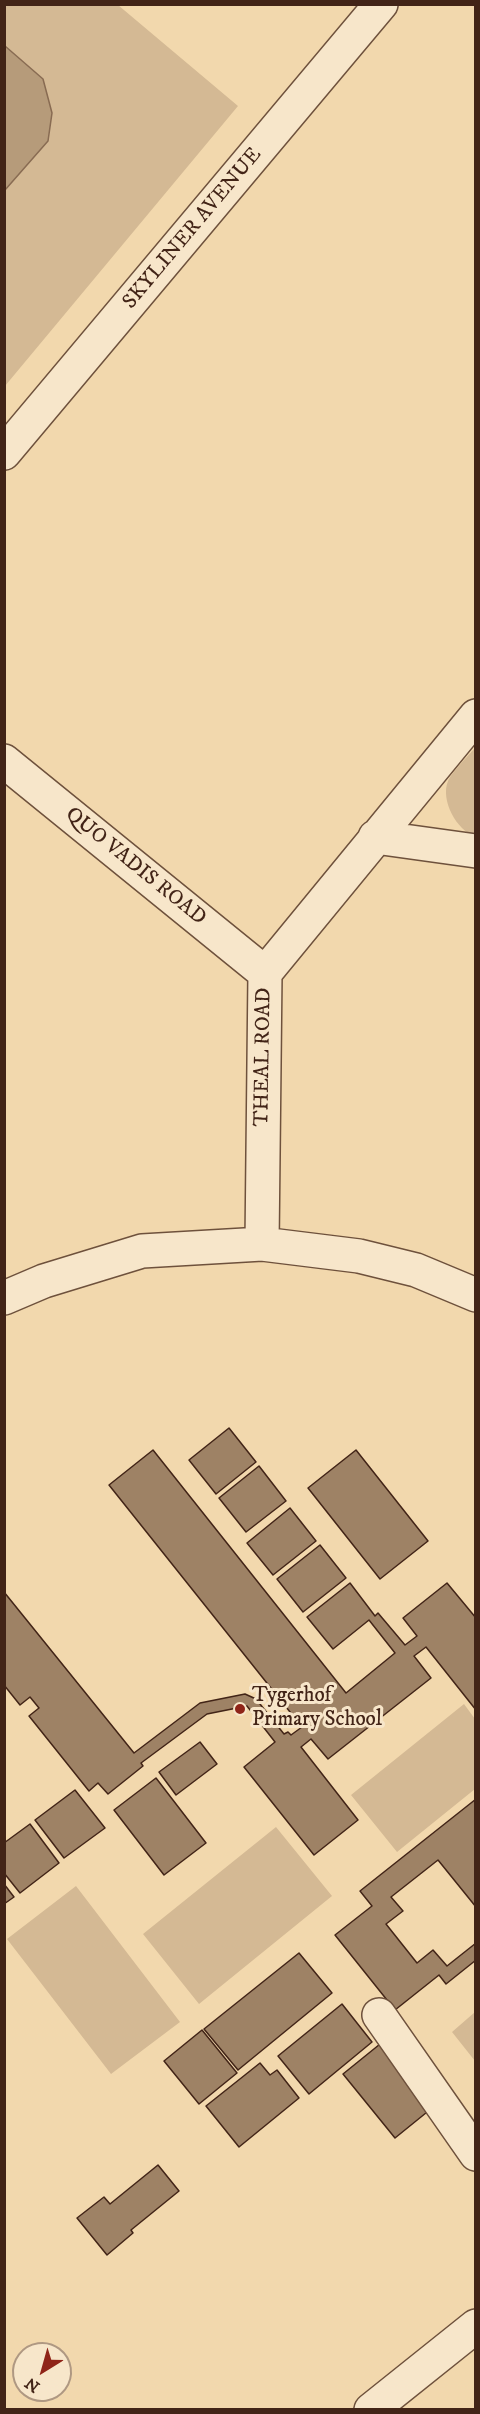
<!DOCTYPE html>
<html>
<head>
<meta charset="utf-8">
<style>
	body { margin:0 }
	#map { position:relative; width:480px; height:2414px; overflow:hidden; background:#f2d8ad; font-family:"IM FELL DW Pica",serif }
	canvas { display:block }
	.frame { position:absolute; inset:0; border:6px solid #422417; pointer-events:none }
	.north { position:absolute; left:12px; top:2342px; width:60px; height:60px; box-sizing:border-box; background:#f7e6ca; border:2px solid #af9882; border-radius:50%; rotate:217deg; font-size:16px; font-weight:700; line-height:24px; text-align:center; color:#422417 }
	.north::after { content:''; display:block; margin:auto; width:21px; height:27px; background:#8f2418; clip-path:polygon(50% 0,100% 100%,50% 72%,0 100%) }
</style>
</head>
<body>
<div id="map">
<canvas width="480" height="2414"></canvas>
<div class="frame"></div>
<div class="north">N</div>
</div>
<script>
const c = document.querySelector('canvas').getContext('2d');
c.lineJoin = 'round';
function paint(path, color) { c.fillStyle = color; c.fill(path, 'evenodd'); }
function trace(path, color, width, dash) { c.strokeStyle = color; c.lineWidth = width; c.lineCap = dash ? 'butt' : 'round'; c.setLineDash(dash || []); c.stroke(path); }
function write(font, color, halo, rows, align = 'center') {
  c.font = font + ' "IM FELL DW Pica",serif'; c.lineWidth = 6; c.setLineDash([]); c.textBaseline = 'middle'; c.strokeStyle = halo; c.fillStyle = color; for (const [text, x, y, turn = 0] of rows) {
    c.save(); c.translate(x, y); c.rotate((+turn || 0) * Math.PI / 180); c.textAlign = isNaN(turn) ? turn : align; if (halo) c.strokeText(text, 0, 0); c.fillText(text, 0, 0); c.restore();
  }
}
paint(new Path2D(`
	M 5,5 L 118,5 L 238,106 L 5,386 L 5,190 L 48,141 L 43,79 L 5,46 Z
	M 475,748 L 475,836 C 457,831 440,800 448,781 C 452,772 468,756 475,748 Z
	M 464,1704 L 475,1719 L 475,1789 L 397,1852 L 351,1795 Z
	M 276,1827 L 332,1896 L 199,2004 L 143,1934 Z
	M 76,1886 L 180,2022 L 111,2074 L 7,1939 Z
	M 475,2012 L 475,2061 L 452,2032 Z`), '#d4b994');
const water = new Path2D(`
	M 5,46 L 43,79 L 52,113 L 48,141 L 5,190 Z`);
paint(water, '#b69b7a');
trace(water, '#886b52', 1.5);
const building = new Path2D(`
	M 229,1428 L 256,1462 L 216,1494 L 189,1460 Z
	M 153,1450 L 346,1693 L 395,1653 L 369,1620 L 333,1649 L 307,1617 L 350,1583 L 375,1616 L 378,1613 L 405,1645 L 417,1636 L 403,1618 L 447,1583 L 476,1618 L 476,1710 L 426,1647 L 414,1656 L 431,1678 L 328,1759 L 311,1739 L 301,1747 L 358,1820 L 314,1855 L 244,1767 L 275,1742 L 247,1706 L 207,1714 L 141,1763 L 143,1766 L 108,1794 L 98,1783 L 89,1791 L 29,1716 L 39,1708 L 30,1697 L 20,1705 L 4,1685 L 4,1592 L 134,1753 L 200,1703 L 245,1694 L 256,1699 L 284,1734 L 288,1732 L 291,1735 L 302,1727 L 109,1485 Z
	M 356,1450 L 428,1541 L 380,1579 L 308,1488 Z
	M 259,1466 L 286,1501 L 246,1532 L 219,1498 Z
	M 290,1508 L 316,1541 L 273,1575 L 247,1543 Z
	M 320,1545 L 346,1578 L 303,1612 L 277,1579 Z
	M 200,1742 L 217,1764 L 176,1795 L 159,1772 Z
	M 156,1778 L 206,1843 L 164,1875 L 114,1810 Z
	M 75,1790 L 105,1828 L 64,1858 L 35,1820 Z
	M 476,1799 L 476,1907 L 438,1860 L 391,1897 L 403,1911 L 386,1924 L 417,1963 L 433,1950 L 447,1966 L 476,1943 L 476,1960 L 446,1984 L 439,1975 L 395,2010 L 335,1935 L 372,1906 L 360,1891 Z
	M 30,1824 L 59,1863 L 20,1893 L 4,1873 L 4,1843 Z
	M 4,1884 L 14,1897 L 4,1904 Z
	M 299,1953 L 332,1993 L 238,2070 L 204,2029 Z
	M 342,2004 L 372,2042 L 309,2094 L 278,2056 Z
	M 202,2030 L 237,2073 L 199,2104 L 164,2061 Z
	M 385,2040 L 437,2104 L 395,2138 L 343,2074 Z
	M 260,2063 L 270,2075 L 277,2070 L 299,2098 L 239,2147 L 206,2106 Z
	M 158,2165 L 179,2191 L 131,2230 L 133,2233 L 107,2255 L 77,2218 L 104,2197 L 110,2204 Z`);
paint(building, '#9e8265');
trace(building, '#422417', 1.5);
const minor = new Path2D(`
	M 4,453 L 381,4
	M 4,761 L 265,973
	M 375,837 L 476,851
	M 262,1244 L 265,973 L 476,716
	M 4,1298 L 44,1281 L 142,1251 L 262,1244 L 359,1256 L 416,1270 L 476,1295
	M 379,2015 L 476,2154
	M 371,2410 L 476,2326`);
trace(minor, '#6e513c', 36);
trace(minor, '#f7e6ca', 33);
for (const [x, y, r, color] of [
	[240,1709,6,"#8f2418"]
]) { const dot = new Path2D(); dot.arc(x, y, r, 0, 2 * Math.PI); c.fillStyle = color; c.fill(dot); trace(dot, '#f7e6ca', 2); }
write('21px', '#422417', '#f7e6ca', [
	["SKYLINER AVENUE",193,229,-50],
	["QUO VADIS ROAD",135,867,39],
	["THEAL ROAD",264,1057,-89]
]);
write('21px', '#422417', '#f7e6ca', [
	["Tygerhof",252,1697],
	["Primary School",252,1721]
], 'left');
</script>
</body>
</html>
